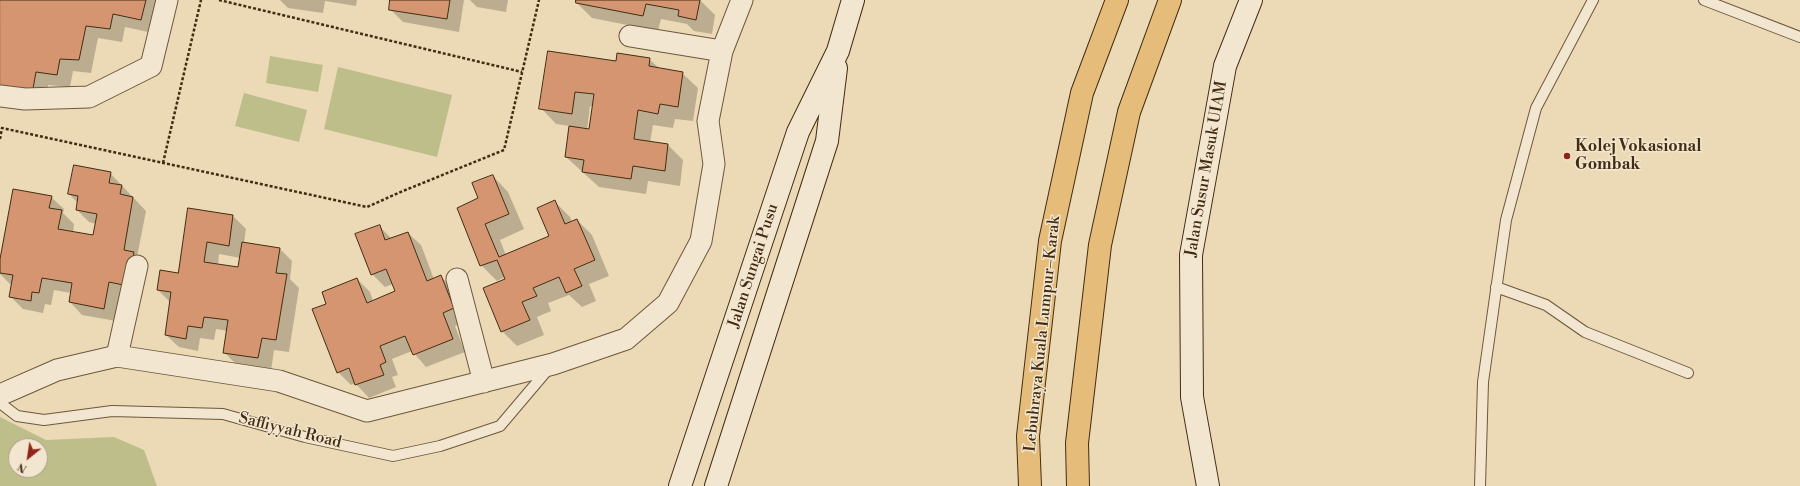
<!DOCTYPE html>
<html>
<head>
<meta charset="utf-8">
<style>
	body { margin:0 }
	#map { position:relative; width:1800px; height:486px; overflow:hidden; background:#ecd9b6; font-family:"Libre Bodoni",serif }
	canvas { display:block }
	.north { position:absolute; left:8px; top:438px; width:40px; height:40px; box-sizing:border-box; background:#f3e6d0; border:1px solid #ac9c84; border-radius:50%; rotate:210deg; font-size:11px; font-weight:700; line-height:16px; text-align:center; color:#422d12 }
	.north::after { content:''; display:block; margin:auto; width:14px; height:18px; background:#8f2418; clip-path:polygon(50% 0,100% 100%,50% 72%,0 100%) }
</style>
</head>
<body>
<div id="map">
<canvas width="1800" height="486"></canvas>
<div class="north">N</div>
</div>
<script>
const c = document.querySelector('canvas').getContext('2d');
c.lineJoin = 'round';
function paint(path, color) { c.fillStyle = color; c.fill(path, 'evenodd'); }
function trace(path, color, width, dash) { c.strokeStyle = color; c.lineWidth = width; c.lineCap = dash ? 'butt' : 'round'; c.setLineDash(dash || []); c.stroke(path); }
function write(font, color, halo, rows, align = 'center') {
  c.font = font + ' "Libre Bodoni",serif'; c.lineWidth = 3; c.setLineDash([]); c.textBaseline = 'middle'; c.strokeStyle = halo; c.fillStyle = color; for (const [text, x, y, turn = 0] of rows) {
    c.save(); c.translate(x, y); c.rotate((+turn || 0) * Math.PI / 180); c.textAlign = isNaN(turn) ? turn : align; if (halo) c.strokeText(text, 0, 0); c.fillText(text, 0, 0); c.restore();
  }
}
paint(new Path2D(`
	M 270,56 L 323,65 L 318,92 L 266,83 Z
	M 338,67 L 452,95 L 437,157 L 324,129 Z
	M 244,93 L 307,110 L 299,142 L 235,126 Z
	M 0,417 L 46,440 L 114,437 L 144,450 L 157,486 L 0,486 ZM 16,446 L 40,446 L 40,470 L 16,470 Z`), '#bebe8a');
paint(new Path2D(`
	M 0,0 L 162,0 L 153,33 L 125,27 L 122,42 L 98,38 L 91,73 L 73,71 L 70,87 L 48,85 L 45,106 L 11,102 Z
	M 280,0 L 357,0 L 356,6 L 325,1 L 323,13 L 288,8 Z
	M 391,0 L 464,0 L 459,32 L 403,22 L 390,9 Z
	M 470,0 L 508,0 L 506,12 L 477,7 Z
	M 577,0 L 700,0 L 715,15 L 712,34 L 694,31 L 687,24 L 661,19 L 658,31 L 592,18 L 577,3 Z
	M 649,59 L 660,69 L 682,73 L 698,88 L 693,121 L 675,119 L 673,128 L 653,125 L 650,143 L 668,145 L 683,160 L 680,186 L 648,181 L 646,194 L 599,187 L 566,157 L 570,126 L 556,124 L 541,108 L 617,62 ZM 590,106 L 594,107 L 590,130 L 587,130 Z
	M 110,173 L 146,211 L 137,257 L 146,266 L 141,298 L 121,294 L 116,321 L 82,315 L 70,302 L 71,293 L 54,290 L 51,305 L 45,304 L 43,313 L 23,309 L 10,296 L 11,285 L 0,274 L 0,265 L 51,197 L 64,209 L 63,213 L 74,224 L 73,233 L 94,237 L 96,224 L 89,222 L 77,210 L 78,203 L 69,194 Z
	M 493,176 L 508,192 L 524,229 L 500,240 L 506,255 L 550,237 L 555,202 L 570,217 L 572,222 L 577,220 L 592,235 L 609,276 L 589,284 L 596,301 L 582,307 L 569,295 L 548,303 L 551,311 L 537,317 L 544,335 L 517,346 L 502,331 L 505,277 L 497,281 L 481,265 L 480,199 Z
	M 189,210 L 233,216 L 246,229 L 244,243 L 280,249 L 292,261 L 290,279 L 299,288 L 289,352 L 274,350 L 271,371 L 237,365 L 224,352 L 228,331 L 216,329 L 214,340 L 200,338 L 198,351 L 179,347 L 166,335 L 171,303 L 158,290 L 179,274 ZM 219,254 L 241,258 L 239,268 L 218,265 Z
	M 379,226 L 392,239 L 408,233 L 421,245 L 434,279 L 441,277 L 454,289 L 466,321 L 455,326 L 465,352 L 426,367 L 412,351 L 392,359 L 398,375 L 392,377 L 396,387 L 369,398 L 355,383 L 351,385 L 338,372 L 328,305 L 357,279 L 370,292 L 373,301 L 396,292 L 393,284 L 385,287 L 372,274 Z`), '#0003');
const building = new Path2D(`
	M 0,0 L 146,0 L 141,20 L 113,14 L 110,29 L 86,26 L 79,60 L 60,59 L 57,75 L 36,72 L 32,94 L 0,90 Z
	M 390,0 L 450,0 L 447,19 L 389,10 Z
	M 576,0 L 700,0 L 696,20 L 678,16 L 679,10 L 646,4 L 643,16 L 576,3 Z
	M 548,51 L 616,61 L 617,53 L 650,58 L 649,66 L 683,72 L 678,107 L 660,104 L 658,114 L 638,110 L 634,139 L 668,144 L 665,171 L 633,166 L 631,179 L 582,172 L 584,160 L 565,157 L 569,126 L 589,129 L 594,94 L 575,92 L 572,114 L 539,109 Z
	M 74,165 L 111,172 L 109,183 L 122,185 L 120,194 L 133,197 L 124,250 L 134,252 L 128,286 L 109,282 L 104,309 L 69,302 L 72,283 L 42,278 L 39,293 L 32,292 L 31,301 L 9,297 L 13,275 L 0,273 L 0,259 L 13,189 L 52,196 L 49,208 L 62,210 L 58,229 L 93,235 L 97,214 L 76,210 L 78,196 L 68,194 Z
	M 493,175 L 509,214 L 485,224 L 499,257 L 549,236 L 537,208 L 555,200 L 565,224 L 577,219 L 595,260 L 574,269 L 582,286 L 566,293 L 559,277 L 533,288 L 537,296 L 522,302 L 530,320 L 501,332 L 483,288 L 505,279 L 497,260 L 480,266 L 457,208 L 478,198 L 472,183 Z
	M 188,208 L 233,215 L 229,246 L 207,242 L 204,262 L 238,267 L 242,242 L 280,248 L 276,273 L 287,274 L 276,340 L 262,338 L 258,358 L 223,353 L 228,320 L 204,317 L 202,328 L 188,326 L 186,339 L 165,335 L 171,292 L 157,290 L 160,270 L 178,273 Z
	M 380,225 L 385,240 L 408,232 L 427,281 L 441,275 L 454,308 L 443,313 L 453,339 L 413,355 L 405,336 L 380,346 L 386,362 L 380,365 L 384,375 L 355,385 L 349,368 L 337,373 L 312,309 L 326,304 L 322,292 L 357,278 L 367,303 L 395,291 L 386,269 L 371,275 L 355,234 Z`);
paint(building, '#d59570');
trace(building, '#422d12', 1);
const service = new Path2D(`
	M 1704,0 L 1800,37
	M 1496,287 L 1546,305 L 1585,332 L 1688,373
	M 0,403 L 17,416 L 44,420 L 112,411 L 223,414 L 305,437 L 393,456 L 440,446 L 500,426 L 550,367
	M 1480,486 L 1483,382 L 1506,220 L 1536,108 L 1593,0`);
const minor = new Path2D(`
	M 630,36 L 722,51
	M 0,96 L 25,99 L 89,97 L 151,66 L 167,0
	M 457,279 L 484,382
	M 117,356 L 137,266
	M 0,395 L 57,370 L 117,356 L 279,381 L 367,411 L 553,364 L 626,339 L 668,303 L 701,241 L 714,164 L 708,121 L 722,51 L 742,0`);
const secondary = new Path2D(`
	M 680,486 L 798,132 L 838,51 L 853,0
	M 716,486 L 827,141 L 836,68
	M 1208,486 L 1192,397 L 1191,255 L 1225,66 L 1251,0`);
const motorway = new Path2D(`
	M 1030,486 L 1028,436 L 1050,241 L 1082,93 L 1117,0
	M 1078,486 L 1077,443 L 1100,245 L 1129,112 L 1170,0`);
trace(service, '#6c583b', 12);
trace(minor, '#6c583b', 23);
trace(secondary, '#422d12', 24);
trace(motorway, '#422d12', 24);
trace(new Path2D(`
	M 219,0 L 522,72
	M 0,139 L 2,128 L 367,207 L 403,191 L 504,150 L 539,0
	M 163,163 L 201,0`), '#422d12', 2.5, [3, 2]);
trace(service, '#f3e6d0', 10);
trace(minor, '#f3e6d0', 21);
trace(secondary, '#f3e6d0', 22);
trace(motorway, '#e6bc7b', 22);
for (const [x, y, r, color] of [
	[1567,156,4,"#8f2418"]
]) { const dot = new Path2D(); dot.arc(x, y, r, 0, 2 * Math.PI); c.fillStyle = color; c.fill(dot); trace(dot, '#f3e6d0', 1.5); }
write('bold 16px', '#422d12', '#f3e6d0', [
	["Kolej Vokasional",1575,147],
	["Gombak",1575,165]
], 'left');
write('16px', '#422d12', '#f3e6d0', [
	["Jalan Susur Masuk UIAM",1207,169,-80],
	["Jalan Sungai Pusu",754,266,-72],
	["Lebuhraya Kuala Lumpur–Karak",1043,334,-84],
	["Saffiyyah Road",290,431,14]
]);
</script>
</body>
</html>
